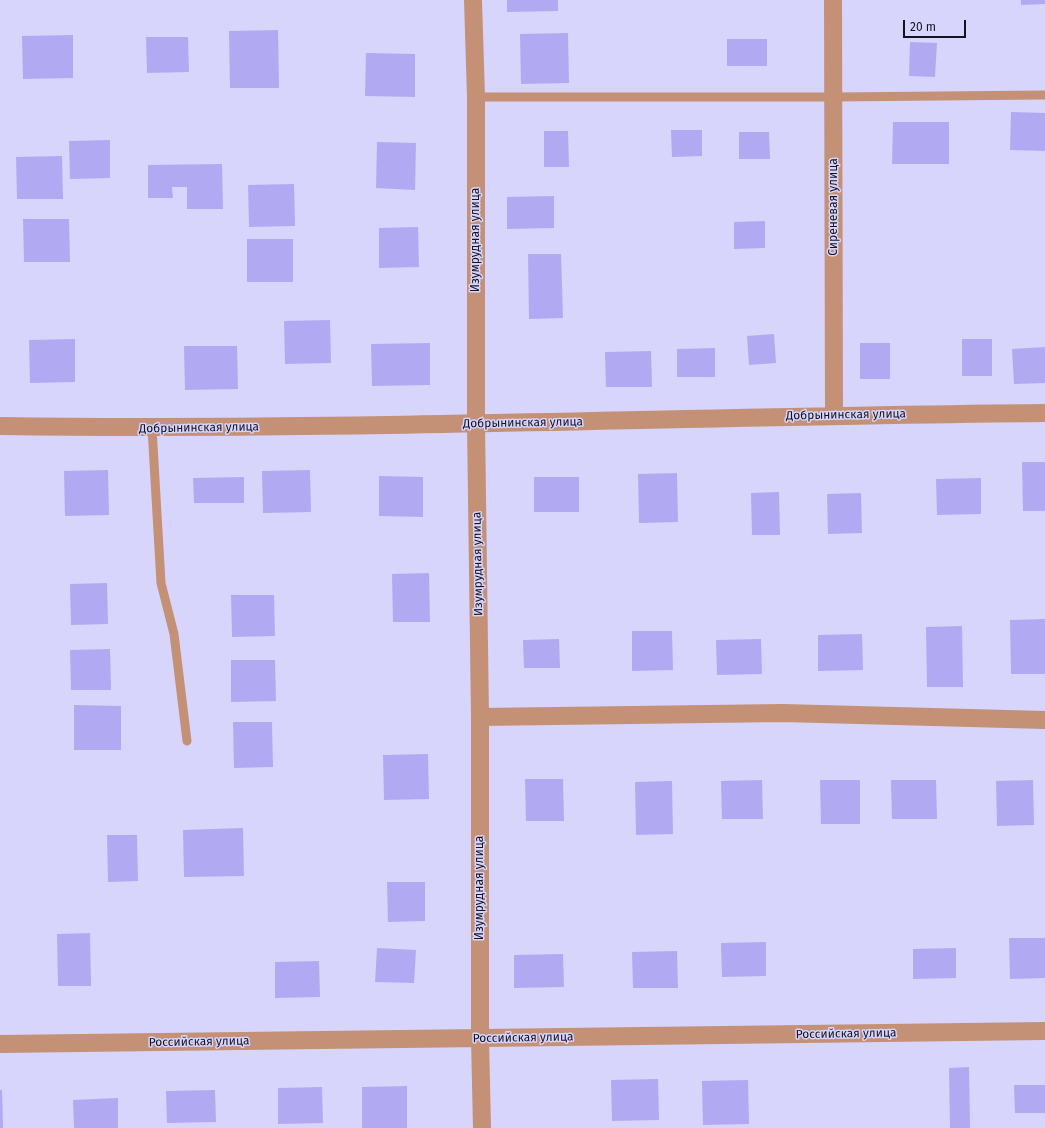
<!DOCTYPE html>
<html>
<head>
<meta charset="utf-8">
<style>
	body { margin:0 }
	#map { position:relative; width:1045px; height:1128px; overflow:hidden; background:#d7d5fb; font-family:"Fira Sans",sans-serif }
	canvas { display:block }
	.scale { position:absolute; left:903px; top:20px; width:63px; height:18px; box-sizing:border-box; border:2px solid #151321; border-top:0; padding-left:5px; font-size:12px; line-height:14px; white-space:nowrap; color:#151321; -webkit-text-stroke:3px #d7d5fb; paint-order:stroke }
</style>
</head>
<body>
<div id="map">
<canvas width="1045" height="1128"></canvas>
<div class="scale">20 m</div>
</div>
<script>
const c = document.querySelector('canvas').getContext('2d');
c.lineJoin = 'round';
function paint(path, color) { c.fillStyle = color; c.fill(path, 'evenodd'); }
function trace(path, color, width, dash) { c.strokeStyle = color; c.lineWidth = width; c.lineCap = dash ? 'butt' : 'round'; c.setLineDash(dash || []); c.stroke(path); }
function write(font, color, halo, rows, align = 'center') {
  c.font = font + ' "Fira Sans",sans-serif'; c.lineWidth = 3; c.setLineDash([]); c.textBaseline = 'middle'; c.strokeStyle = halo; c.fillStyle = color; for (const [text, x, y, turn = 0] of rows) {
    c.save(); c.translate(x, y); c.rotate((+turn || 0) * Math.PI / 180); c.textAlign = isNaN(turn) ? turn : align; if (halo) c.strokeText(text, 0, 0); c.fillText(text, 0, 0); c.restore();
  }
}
paint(new Path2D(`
	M 507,0 L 558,0 L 558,11 L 507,12 Z
	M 1021,0 L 1045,0 L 1045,4 L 1021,5 Z
	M 278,30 L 279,88 L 230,88 L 229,31 Z
	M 568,33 L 569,83 L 521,84 L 520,34 Z
	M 73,35 L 73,78 L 23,79 L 22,36 Z
	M 146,37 L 188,37 L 189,72 L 147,73 Z
	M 727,39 L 767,39 L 767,66 L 727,66 Z
	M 910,42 L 937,43 L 935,77 L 909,76 Z
	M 366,53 L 415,54 L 415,97 L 365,96 Z
	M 1011,112 L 1045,113 L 1045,151 L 1010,150 Z
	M 893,122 L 949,122 L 949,164 L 892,164 Z
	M 671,130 L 702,130 L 702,156 L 672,157 Z
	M 544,131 L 568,131 L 569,167 L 544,167 Z
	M 739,132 L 769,132 L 770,159 L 739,159 Z
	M 110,140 L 110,178 L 70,179 L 69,141 Z
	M 377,142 L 416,143 L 415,190 L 376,188 Z
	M 62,156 L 63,199 L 17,199 L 16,157 Z
	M 222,164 L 223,209 L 187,209 L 187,187 L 172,187 L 173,198 L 148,198 L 148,165 Z
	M 294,184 L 295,226 L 249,227 L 248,185 Z
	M 554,196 L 554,228 L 507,229 L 507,197 Z
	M 23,219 L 69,219 L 70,262 L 24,262 Z
	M 765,221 L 765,248 L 734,249 L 734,222 Z
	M 418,227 L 419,267 L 379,268 L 379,228 Z
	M 247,239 L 293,239 L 293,282 L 247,282 Z
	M 528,254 L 561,254 L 563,318 L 529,319 Z
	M 330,320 L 331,363 L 285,364 L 284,321 Z
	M 774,334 L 776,363 L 749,365 L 747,336 Z
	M 75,339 L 75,382 L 30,383 L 29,340 Z
	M 962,339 L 992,339 L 992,376 L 962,376 Z
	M 430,343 L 430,385 L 372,386 L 371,344 Z
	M 860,343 L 890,343 L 890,379 L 860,379 Z
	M 184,346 L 237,346 L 238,389 L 185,390 Z
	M 1045,347 L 1045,383 L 1014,384 L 1012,349 Z
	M 715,348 L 715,377 L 677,377 L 677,349 Z
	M 651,351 L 652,387 L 606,387 L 605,352 Z
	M 1022,462 L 1045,462 L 1045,511 L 1023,511 Z
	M 108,470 L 109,515 L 65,516 L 64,471 Z
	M 310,470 L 311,512 L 263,513 L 262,471 Z
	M 677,473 L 678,522 L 639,523 L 638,474 Z
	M 379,476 L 423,477 L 423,517 L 379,516 Z
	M 244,477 L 244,503 L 194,503 L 193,478 Z
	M 534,477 L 579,477 L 579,512 L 534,512 Z
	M 981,478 L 981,514 L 937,515 L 936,479 Z
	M 779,492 L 780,535 L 752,535 L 751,493 Z
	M 861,493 L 862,533 L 828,534 L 827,494 Z
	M 429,573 L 430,622 L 393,622 L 392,574 Z
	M 107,583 L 108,624 L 71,625 L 70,584 Z
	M 231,595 L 274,595 L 275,636 L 232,637 Z
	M 1045,619 L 1045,674 L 1011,674 L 1010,620 Z
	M 962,626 L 963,687 L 927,687 L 926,627 Z
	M 632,631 L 672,631 L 673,670 L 632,671 Z
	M 862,634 L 863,670 L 818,671 L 818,635 Z
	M 559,639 L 560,668 L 524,668 L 523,640 Z
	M 761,639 L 762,674 L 717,675 L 716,640 Z
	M 110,649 L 111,690 L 71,690 L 70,650 Z
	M 231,660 L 275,660 L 276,701 L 231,702 Z
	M 74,705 L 121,706 L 121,750 L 74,750 Z
	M 233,722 L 272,722 L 273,767 L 234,768 Z
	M 428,754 L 429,799 L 384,800 L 383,755 Z
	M 525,779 L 563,779 L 564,821 L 526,821 Z
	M 762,780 L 763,819 L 722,819 L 721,781 Z
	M 820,780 L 860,780 L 860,824 L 821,824 Z
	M 891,780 L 936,780 L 937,819 L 892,819 Z
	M 1033,780 L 1034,825 L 997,826 L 996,781 Z
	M 672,781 L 673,834 L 636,835 L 635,782 Z
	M 243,828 L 244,876 L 184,877 L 183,830 Z
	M 107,835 L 137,835 L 138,881 L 108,882 Z
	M 387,882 L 425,882 L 425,921 L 388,922 Z
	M 90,933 L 91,986 L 58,986 L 57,934 Z
	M 1009,938 L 1045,938 L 1045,978 L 1010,979 Z
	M 766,942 L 766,976 L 722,977 L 721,943 Z
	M 377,948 L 416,950 L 414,983 L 375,982 Z
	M 956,948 L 956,978 L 913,979 L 913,949 Z
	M 677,951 L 678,988 L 633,988 L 632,952 Z
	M 563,954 L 564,987 L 514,988 L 514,955 Z
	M 319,961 L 320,997 L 275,998 L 275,962 Z
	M 969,1067 L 970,1128 L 950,1128 L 949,1068 Z
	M 658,1079 L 659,1120 L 612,1121 L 611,1080 Z
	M 748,1080 L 749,1124 L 703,1125 L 702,1081 Z
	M 1014,1085 L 1045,1085 L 1045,1113 L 1015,1113 Z
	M 407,1086 L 407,1128 L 362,1128 L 362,1087 Z
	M 322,1087 L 323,1123 L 278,1124 L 278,1088 Z
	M 0,1090 L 2,1090 L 3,1128 L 0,1128 Z
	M 215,1090 L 216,1122 L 167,1123 L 166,1091 Z
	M 118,1098 L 118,1128 L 74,1128 L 73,1100 Z`), '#b1aaf3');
trace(new Path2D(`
	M 476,97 L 834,97 L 1045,95
	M 152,428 L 161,583 L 174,634 L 187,741`), '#c49076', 9);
trace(new Path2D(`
	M 473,0 L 476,97 L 476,424 L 480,717 L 480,1038 L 482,1128
	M 833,0 L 834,414
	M 0,426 C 348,431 697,416 1045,413
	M 480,717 L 783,713 L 1045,720
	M 0,1044 L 1045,1031`), '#c49076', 18);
write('12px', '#151321', '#d7d5fb', [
	["Сиреневая улица",834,207,-90],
	["Изумрудная улица",476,240,-90],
	["Добрынинская улица",846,415,-1],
	["Добрынинская улица",523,423,-1],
	["Добрынинская улица",199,428,-1],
	["Изумрудная улица",478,564,-91],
	["Изумрудная улица",480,888,-90],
	["Российская улица",846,1034,-1],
	["Российская улица",523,1038,-1],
	["Российская улица",199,1042,-1]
]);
</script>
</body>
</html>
